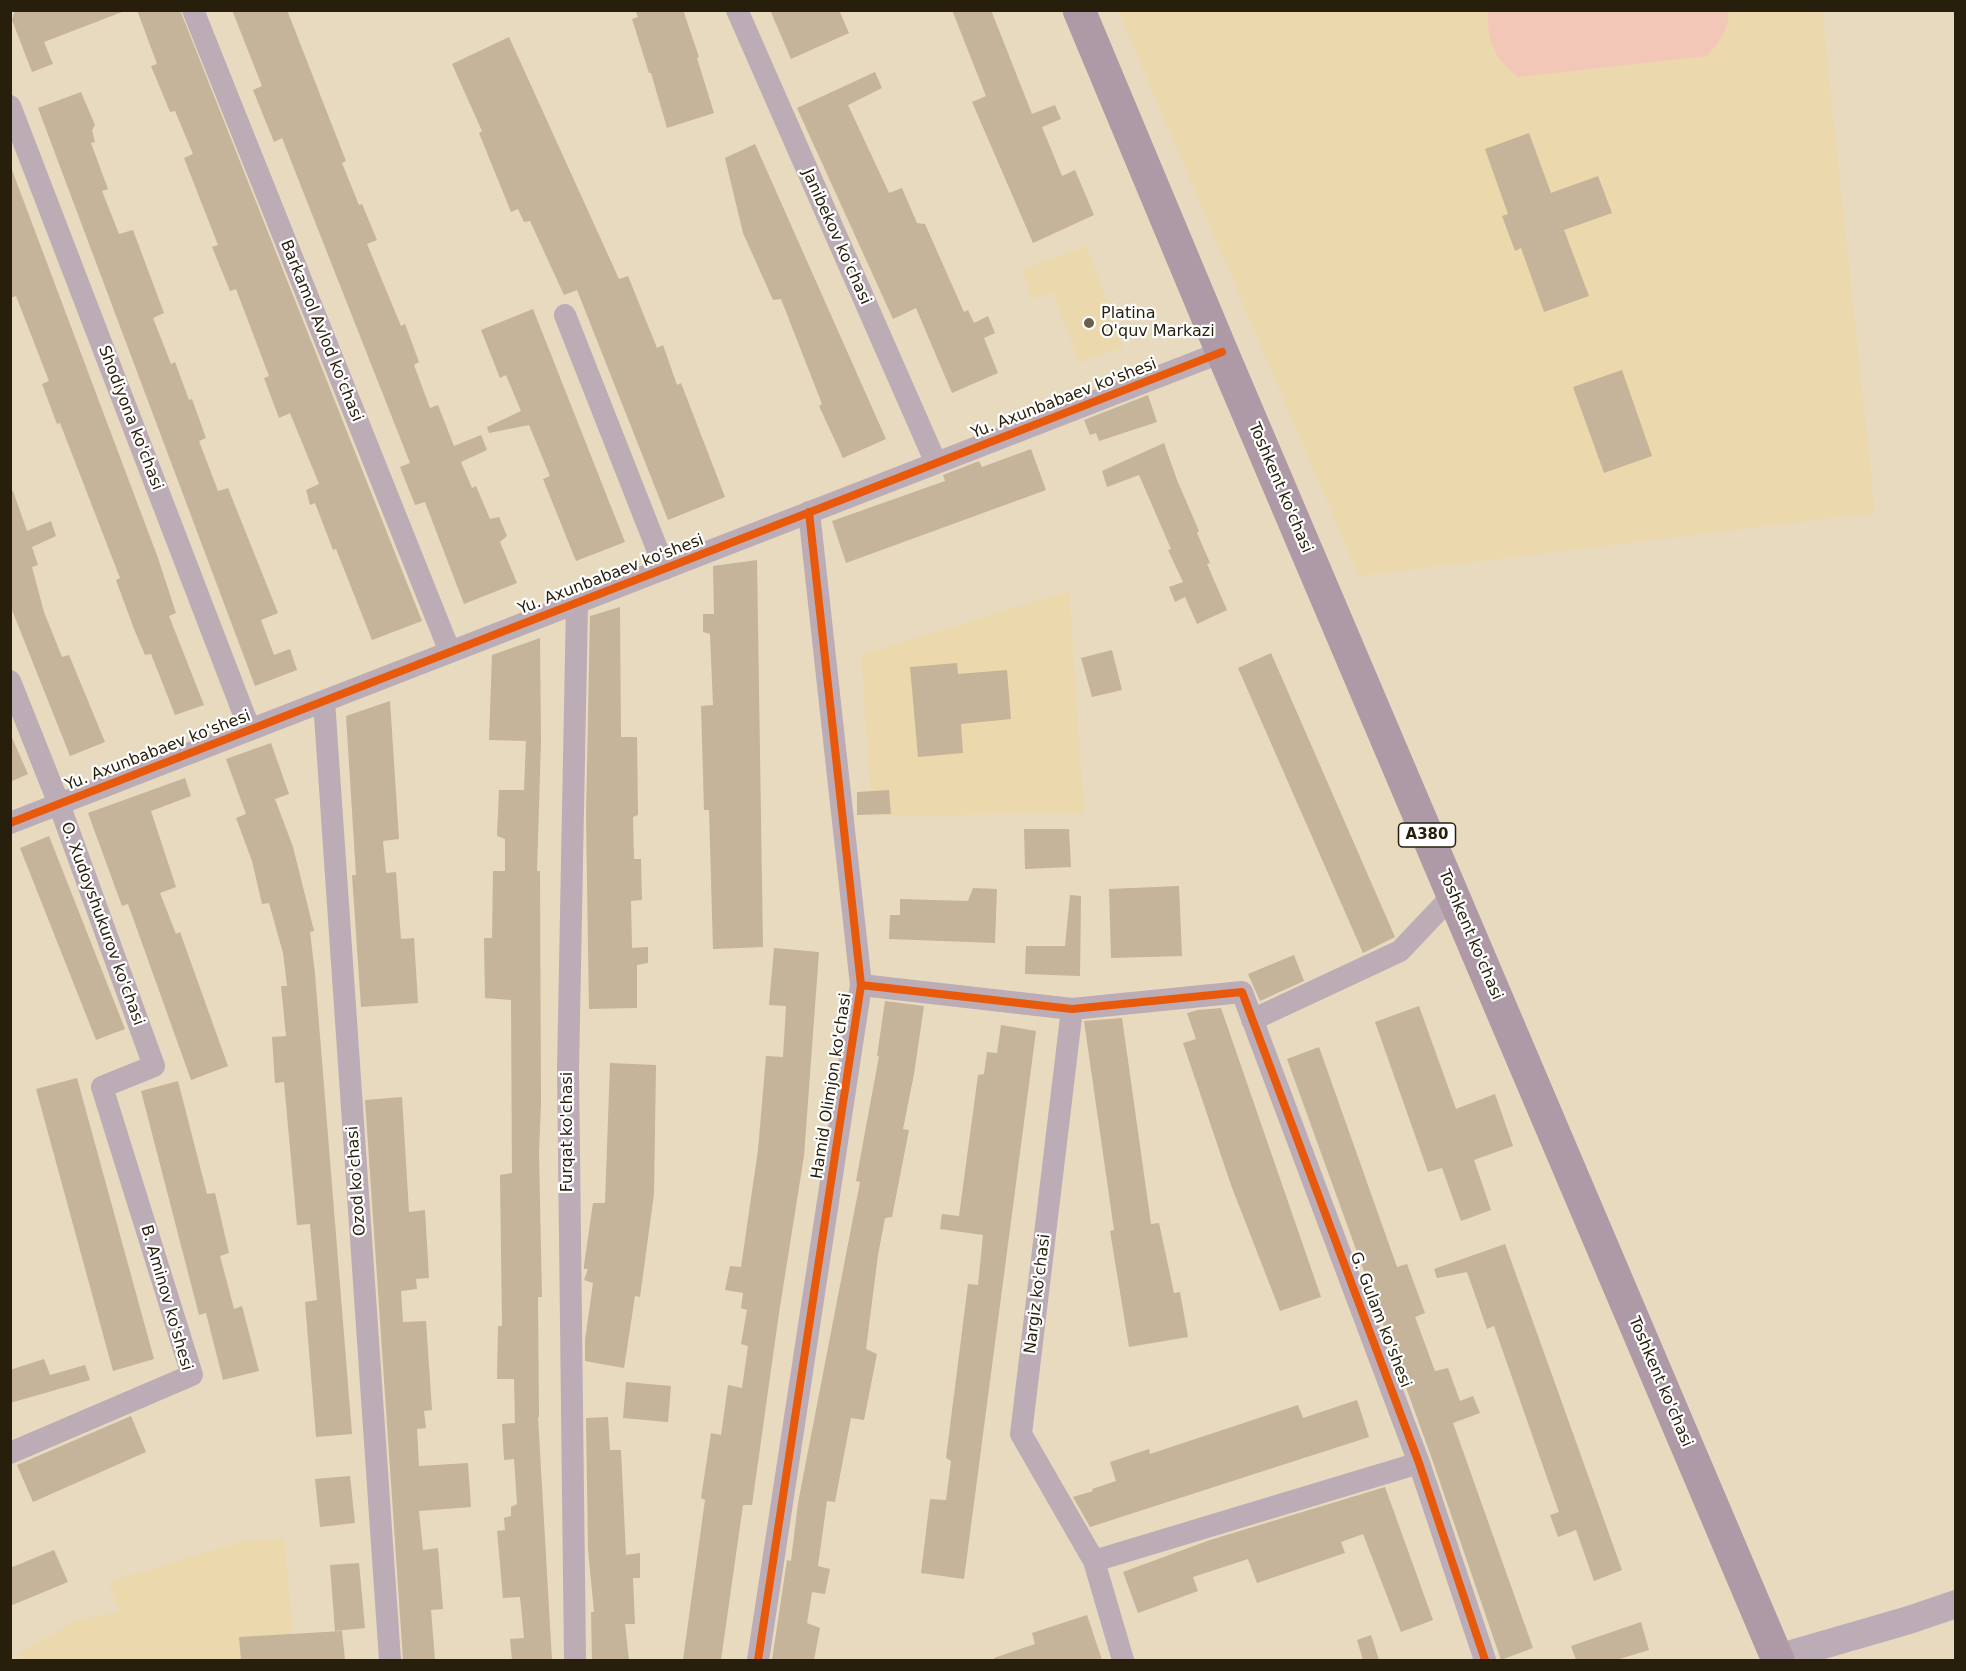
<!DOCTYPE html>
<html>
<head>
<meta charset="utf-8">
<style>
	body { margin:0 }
	#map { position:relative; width:1966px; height:1671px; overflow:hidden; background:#e7dabf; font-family:"DejaVu Sans",sans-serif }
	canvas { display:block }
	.frame { position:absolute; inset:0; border:12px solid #271f0c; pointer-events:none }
</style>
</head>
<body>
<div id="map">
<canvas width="1966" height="1671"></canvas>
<div class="frame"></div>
</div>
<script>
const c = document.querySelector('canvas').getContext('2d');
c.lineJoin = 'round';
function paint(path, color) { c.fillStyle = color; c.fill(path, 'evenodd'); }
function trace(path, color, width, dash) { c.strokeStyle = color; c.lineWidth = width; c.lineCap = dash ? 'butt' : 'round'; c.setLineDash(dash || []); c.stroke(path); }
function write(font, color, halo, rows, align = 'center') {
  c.font = font + ' "DejaVu Sans",sans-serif'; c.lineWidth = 4.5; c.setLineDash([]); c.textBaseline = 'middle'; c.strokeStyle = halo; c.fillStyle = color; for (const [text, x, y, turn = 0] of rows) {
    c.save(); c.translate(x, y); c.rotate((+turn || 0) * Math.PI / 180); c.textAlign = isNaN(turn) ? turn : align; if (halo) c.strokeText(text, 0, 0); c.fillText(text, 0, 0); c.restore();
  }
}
paint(new Path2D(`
	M 1118,11 L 1822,11 L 1875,513 L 1359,576 Z
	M 1087,246 L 1123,348 L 1079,363 L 1053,292 L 1032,299 L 1022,270 Z
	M 1069,591 L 1084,813 L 872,816 L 861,655 Z
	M 284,1538 L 295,1660 L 22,1660 L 19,1653 L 75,1621 L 120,1611 L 108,1582 L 244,1541 Z`), '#ecd8ad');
paint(new Path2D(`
	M 1488,11 L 1488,10 L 1729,11 C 1728,30 1720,42 1707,56 L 1518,77 C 1493,57 1487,42 1488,11 Z`), '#f3c7b7');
paint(new Path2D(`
	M 15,10 L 122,10 L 122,12 L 44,42 L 53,64 L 32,72 L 12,20 Z
	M 137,10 L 180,10 L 422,621 L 372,640 L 336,549 L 333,550 L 315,503 L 310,505 L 306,490 L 319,484 L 290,413 L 279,418 L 264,378 L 269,376 L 236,289 L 230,291 L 212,247 L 218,245 L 184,158 L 193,154 L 175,111 L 170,112 L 151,66 L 157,64 Z
	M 232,10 L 287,10 L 346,161 L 342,163 L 359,205 L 362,204 L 377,240 L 367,244 L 401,326 L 405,324 L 419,362 L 414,365 L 430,408 L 438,405 L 454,446 L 481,435 L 487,450 L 461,462 L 472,488 L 476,486 L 490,519 L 499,517 L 507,536 L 500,542 L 517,583 L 464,604 L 425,502 L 415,505 L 400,467 L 410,463 L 282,138 L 274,142 L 253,90 L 262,86 Z
	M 635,10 L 683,10 L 699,57 L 697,58 L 714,113 L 667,128 L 651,73 L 649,73 L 632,19 L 638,17 Z
	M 770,10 L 839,10 L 849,33 L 791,59 Z
	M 952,10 L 991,10 L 1032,114 L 1055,105 L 1061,119 L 1042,127 L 1062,176 L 1075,170 L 1094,215 L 1033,243 L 972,102 L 986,96 Z
	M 509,37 L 619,279 L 628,276 L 657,348 L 663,345 L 677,385 L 681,383 L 725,497 L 668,520 L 577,290 L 564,295 L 530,221 L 524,222 L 518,209 L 511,212 L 479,133 L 482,131 L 452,64 Z
	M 875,72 L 882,88 L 848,105 L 889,193 L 902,188 L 917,223 L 925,224 L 964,312 L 968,310 L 974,323 L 988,316 L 995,333 L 984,338 L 998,373 L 952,393 L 916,308 L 893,319 L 797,108 Z
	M 81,92 L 95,125 L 92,130 L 95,142 L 91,143 L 108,189 L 102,191 L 119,234 L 133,230 L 164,313 L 153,318 L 171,364 L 175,362 L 189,400 L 192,399 L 206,438 L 199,441 L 218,491 L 228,488 L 278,613 L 261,620 L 274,655 L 290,649 L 297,670 L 255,686 L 38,108 Z
	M 1529,133 L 1551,193 L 1598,176 L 1612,213 L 1564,230 L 1589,296 L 1544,312 L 1521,248 L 1515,251 L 1502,216 L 1508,214 L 1485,149 Z
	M 755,144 L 886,439 L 843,458 L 819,406 L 822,404 L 781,299 L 773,300 L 743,233 L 725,158 Z
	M 12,170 L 158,558 L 176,613 L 169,616 L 204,705 L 175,715 L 151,654 L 145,655 L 134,629 L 116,580 L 120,578 L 60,423 L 57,424 L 42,384 L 49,381 L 16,296 L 10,298 L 10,171 Z
	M 533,309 L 625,542 L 576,561 L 543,479 L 550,476 L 529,425 L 489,433 L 487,427 L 521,411 L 506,375 L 500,378 L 481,330 Z
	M 1622,370 L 1652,456 L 1604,473 L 1573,387 Z
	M 1148,395 L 1157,422 L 1099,441 L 1096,433 L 1090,435 L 1084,420 Z
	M 1164,443 L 1177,480 L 1199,531 L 1197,533 L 1210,563 L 1207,564 L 1227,610 L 1197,624 L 1185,597 L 1175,602 L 1169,587 L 1183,582 L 1168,550 L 1171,549 L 1139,475 L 1107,487 L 1102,471 Z
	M 1031,449 L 1046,490 L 846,563 L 832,521 L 945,481 L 943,475 L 979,461 L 982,467 Z
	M 13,491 L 27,531 L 51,521 L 56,536 L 32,547 L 38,565 L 32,567 L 44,612 L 62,657 L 69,655 L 105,742 L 70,756 L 10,605 L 10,492 Z
	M 757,560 L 763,947 L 713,949 L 709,810 L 704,810 L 701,706 L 713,705 L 710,634 L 703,632 L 703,614 L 714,614 L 713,566 Z
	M 620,607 L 621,737 L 637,737 L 638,815 L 633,817 L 634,859 L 641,859 L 642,900 L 631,901 L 632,948 L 648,947 L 648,963 L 637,965 L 637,1008 L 589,1009 L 586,816 L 590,616 Z
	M 540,638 L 541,741 L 537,871 L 540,871 L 541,1103 L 539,1153 L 542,1297 L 538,1297 L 539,1417 L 538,1417 L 552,1660 L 512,1660 L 510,1639 L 524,1638 L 520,1597 L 503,1598 L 497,1531 L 505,1530 L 504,1518 L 511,1516 L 511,1507 L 517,1504 L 514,1459 L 504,1460 L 502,1424 L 515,1423 L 514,1379 L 497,1379 L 498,1326 L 502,1326 L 500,1175 L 512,1173 L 511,1000 L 485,998 L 484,938 L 492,938 L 493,871 L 505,871 L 505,839 L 497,836 L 499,790 L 524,790 L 526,741 L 489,740 L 492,655 Z
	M 1112,650 L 1122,690 L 1092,697 L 1081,658 Z
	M 1271,653 L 1395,937 L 1363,953 L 1238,668 Z
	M 957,663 L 958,674 L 1007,670 L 1011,719 L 961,724 L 963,753 L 918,757 L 910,667 Z
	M 390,701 L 399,839 L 383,841 L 386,873 L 396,872 L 401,939 L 414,938 L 418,1003 L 361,1007 L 352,875 L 356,875 L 346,716 Z
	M 10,733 L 28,774 L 10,782 Z
	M 271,743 L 289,794 L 275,799 L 293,847 L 314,931 L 310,932 L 315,974 L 352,1434 L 316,1437 L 305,1302 L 317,1300 L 310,1224 L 297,1225 L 284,1082 L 275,1083 L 272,1037 L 286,1036 L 281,986 L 287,986 L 283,953 L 269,903 L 262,904 L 252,861 L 236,818 L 246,814 L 226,759 Z
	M 185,778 L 191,796 L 151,811 L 176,887 L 160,893 L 176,934 L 180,932 L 228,1066 L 191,1080 L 128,904 L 122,906 L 88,813 Z
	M 889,790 L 891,814 L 857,815 L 857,792 Z
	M 1024,829 L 1069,829 L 1071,867 L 1025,869 Z
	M 49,836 L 125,1029 L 96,1040 L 20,848 Z
	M 1179,886 L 1182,956 L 1111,958 L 1109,889 Z
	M 973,888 L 997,889 L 995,943 L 889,939 L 890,915 L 900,915 L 900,899 L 968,901 Z
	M 1070,895 L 1081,896 L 1080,976 L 1025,974 L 1026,946 L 1065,946 Z
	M 774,948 L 819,952 L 804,1156 L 779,1313 L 752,1505 L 743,1505 L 721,1660 L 683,1660 L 705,1500 L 701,1498 L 711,1433 L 721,1435 L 728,1385 L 742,1388 L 748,1346 L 741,1344 L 747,1310 L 741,1308 L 743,1293 L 725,1290 L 730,1266 L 741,1267 L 758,1150 L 766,1056 L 783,1057 L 786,1006 L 769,1005 Z
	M 1294,955 L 1304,981 L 1260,1001 L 1248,974 Z
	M 885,1001 L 924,1006 L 914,1074 L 903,1129 L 909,1130 L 892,1217 L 885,1218 L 878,1255 L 866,1349 L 877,1354 L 864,1420 L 851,1418 L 835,1502 L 827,1501 L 818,1566 L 830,1569 L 825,1594 L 812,1592 L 807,1623 L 820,1628 L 814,1660 L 772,1660 L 787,1560 L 791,1561 L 798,1503 L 860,1182 L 856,1181 L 879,1056 L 877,1056 Z
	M 1419,1006 L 1456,1109 L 1495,1094 L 1513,1146 L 1474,1160 L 1491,1210 L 1461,1221 L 1442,1168 L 1428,1172 L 1375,1022 Z
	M 1221,1008 L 1321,1297 L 1280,1311 L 1231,1185 L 1183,1043 L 1196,1039 L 1187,1013 L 1198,1010 Z
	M 1122,1018 L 1151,1224 L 1159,1223 L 1174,1293 L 1180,1292 L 1188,1337 L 1129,1347 L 1110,1231 L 1114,1230 L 1084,1021 Z
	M 1001,1025 L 1036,1031 L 964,1579 L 921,1573 L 930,1499 L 946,1500 L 951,1461 L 946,1458 L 968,1284 L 978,1285 L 983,1235 L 940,1229 L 942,1214 L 959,1216 L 978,1075 L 984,1074 L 987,1052 L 997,1053 Z
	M 1319,1047 L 1397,1267 L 1407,1264 L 1425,1313 L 1415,1317 L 1435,1371 L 1448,1368 L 1460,1401 L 1473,1396 L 1480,1413 L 1453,1423 L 1533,1648 L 1501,1660 L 1432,1459 L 1287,1059 Z
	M 610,1063 L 656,1065 L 654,1194 L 640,1297 L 635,1296 L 624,1368 L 585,1361 L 585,1340 L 593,1283 L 584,1280 L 588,1269 L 584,1269 L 584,1265 L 593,1203 L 605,1203 Z
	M 77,1078 L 154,1359 L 113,1371 L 36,1089 Z
	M 178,1081 L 207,1194 L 215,1193 L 229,1253 L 220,1256 L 234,1309 L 242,1306 L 259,1371 L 223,1380 L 206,1313 L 199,1315 L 141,1091 Z
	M 402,1097 L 409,1212 L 425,1210 L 429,1278 L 416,1279 L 417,1289 L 401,1291 L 403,1322 L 426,1321 L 432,1410 L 424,1411 L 426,1428 L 417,1429 L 419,1466 L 468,1463 L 471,1507 L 419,1511 L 423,1550 L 438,1548 L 443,1609 L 431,1610 L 435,1660 L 403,1660 L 365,1100 Z
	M 1505,1244 L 1622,1570 L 1594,1581 L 1576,1530 L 1558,1537 L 1550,1515 L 1559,1512 L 1494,1326 L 1487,1329 L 1467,1272 L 1437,1278 L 1434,1269 Z
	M 44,1359 L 50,1375 L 85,1365 L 90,1380 L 10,1403 L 10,1370 Z
	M 626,1382 L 671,1386 L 668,1422 L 623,1418 Z
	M 1357,1400 L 1369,1437 L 1090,1527 L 1073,1497 L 1093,1491 L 1092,1489 L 1116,1481 L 1110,1462 L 1149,1449 L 1150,1454 L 1298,1405 L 1303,1418 Z
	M 131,1416 L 146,1452 L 33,1502 L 17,1465 Z
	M 608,1417 L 610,1450 L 621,1450 L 626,1555 L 640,1553 L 640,1578 L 633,1578 L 635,1624 L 625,1624 L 629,1660 L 592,1660 L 591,1612 L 594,1612 L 588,1550 L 586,1418 Z
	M 350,1476 L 355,1523 L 320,1527 L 315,1479 Z
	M 1385,1487 L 1433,1620 L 1401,1632 L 1363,1534 L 1341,1542 L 1345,1553 L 1257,1583 L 1248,1559 L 1193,1577 L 1198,1591 L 1138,1613 L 1123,1572 L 1210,1540 Z
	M 54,1550 L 68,1582 L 10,1606 L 10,1568 Z
	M 359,1563 L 365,1628 L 335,1631 L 330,1565 Z
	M 1087,1615 L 1102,1660 L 994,1660 L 994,1658 L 1035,1644 L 1032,1633 Z
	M 1641,1622 L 1649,1650 L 1616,1660 L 1576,1660 L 1571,1646 Z
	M 342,1631 L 345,1660 L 241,1660 L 239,1637 Z
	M 1371,1635 L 1379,1660 L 1363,1660 L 1357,1640 Z`), '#c5b39a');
trace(new Path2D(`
	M 193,10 L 450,652
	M 737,10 L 936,463
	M 10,106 L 250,730
	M 565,315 L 665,569
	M 10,681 L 59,804 L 154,1066 L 102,1087 L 192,1375 L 10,1453
	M 324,701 L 390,1660
	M 10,823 L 1222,352
	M 861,985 L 1072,1009 L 1242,992 L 1419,1463 L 1485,1660
	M 1072,1009 L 1021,1434 L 1094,1561
	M 1252,1020 L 1400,951 L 1453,895
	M 575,1660 L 568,1069 L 577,603
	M 758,1660 L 861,985 L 809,512
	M 1123,1660 L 1094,1561 L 1419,1463`), '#bbacb6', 22);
trace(new Path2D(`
	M 1778,1658 L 1909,1620 L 1956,1604`), '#bbacb6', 28);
trace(new Path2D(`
	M 1079,10 L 1222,352 L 1778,1660`), '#ae9aa6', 33);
trace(new Path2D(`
	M 10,823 L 1222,352
	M 861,985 L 1072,1009 L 1242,992 L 1419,1463 L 1485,1660
	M 758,1660 L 861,985 L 809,512`), '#e8590c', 8);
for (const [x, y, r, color] of [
	[1089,323,6,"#6a604b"]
]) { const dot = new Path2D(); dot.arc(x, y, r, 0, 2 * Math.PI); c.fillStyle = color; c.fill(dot); trace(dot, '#fff', 2); }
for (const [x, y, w] of [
	[1427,835,57]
]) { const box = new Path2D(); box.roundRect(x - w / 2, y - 12, w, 24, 4.5); c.fillStyle = '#fff'; c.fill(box); trace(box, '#271f0c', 1.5); }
write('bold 15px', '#271f0c', null, [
	["A380",1427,835]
]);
write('16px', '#271f0c', '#fff', [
	["Janibekov ko'chasi",836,237,66],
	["Barkamol Avlod ko'chasi",321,331,68],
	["Yu. Axunbabaev ko'shesi",1064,399,-21],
	["Shodiyona ko'chasi",130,418,69],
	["Toshkent ko'chasi",1280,488,67],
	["Yu. Axunbabaev ko'shesi",611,575,-21],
	["Yu. Axunbabaev ko'shesi",158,751,-21],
	["O. Xudoyshukurov ko'chasi",102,924,70],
	["Toshkent ko'chasi",1470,935,67],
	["Hamid Olimjon ko'chasi",832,1086,-81],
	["Furqat ko'chasi",568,1132,-90],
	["Ozod ko'chasi",357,1181,-94],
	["Nargiz ko'chasi",1038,1294,-83],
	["B. Aminov ko'shesi",166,1298,74],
	["G. Gulam ko'shesi",1380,1320,69],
	["Toshkent ko'chasi",1660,1382,67]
]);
write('16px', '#271f0c', '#fff', [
	["Platina",1101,314],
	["O'quv Markazi",1101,332]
], 'left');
</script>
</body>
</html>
